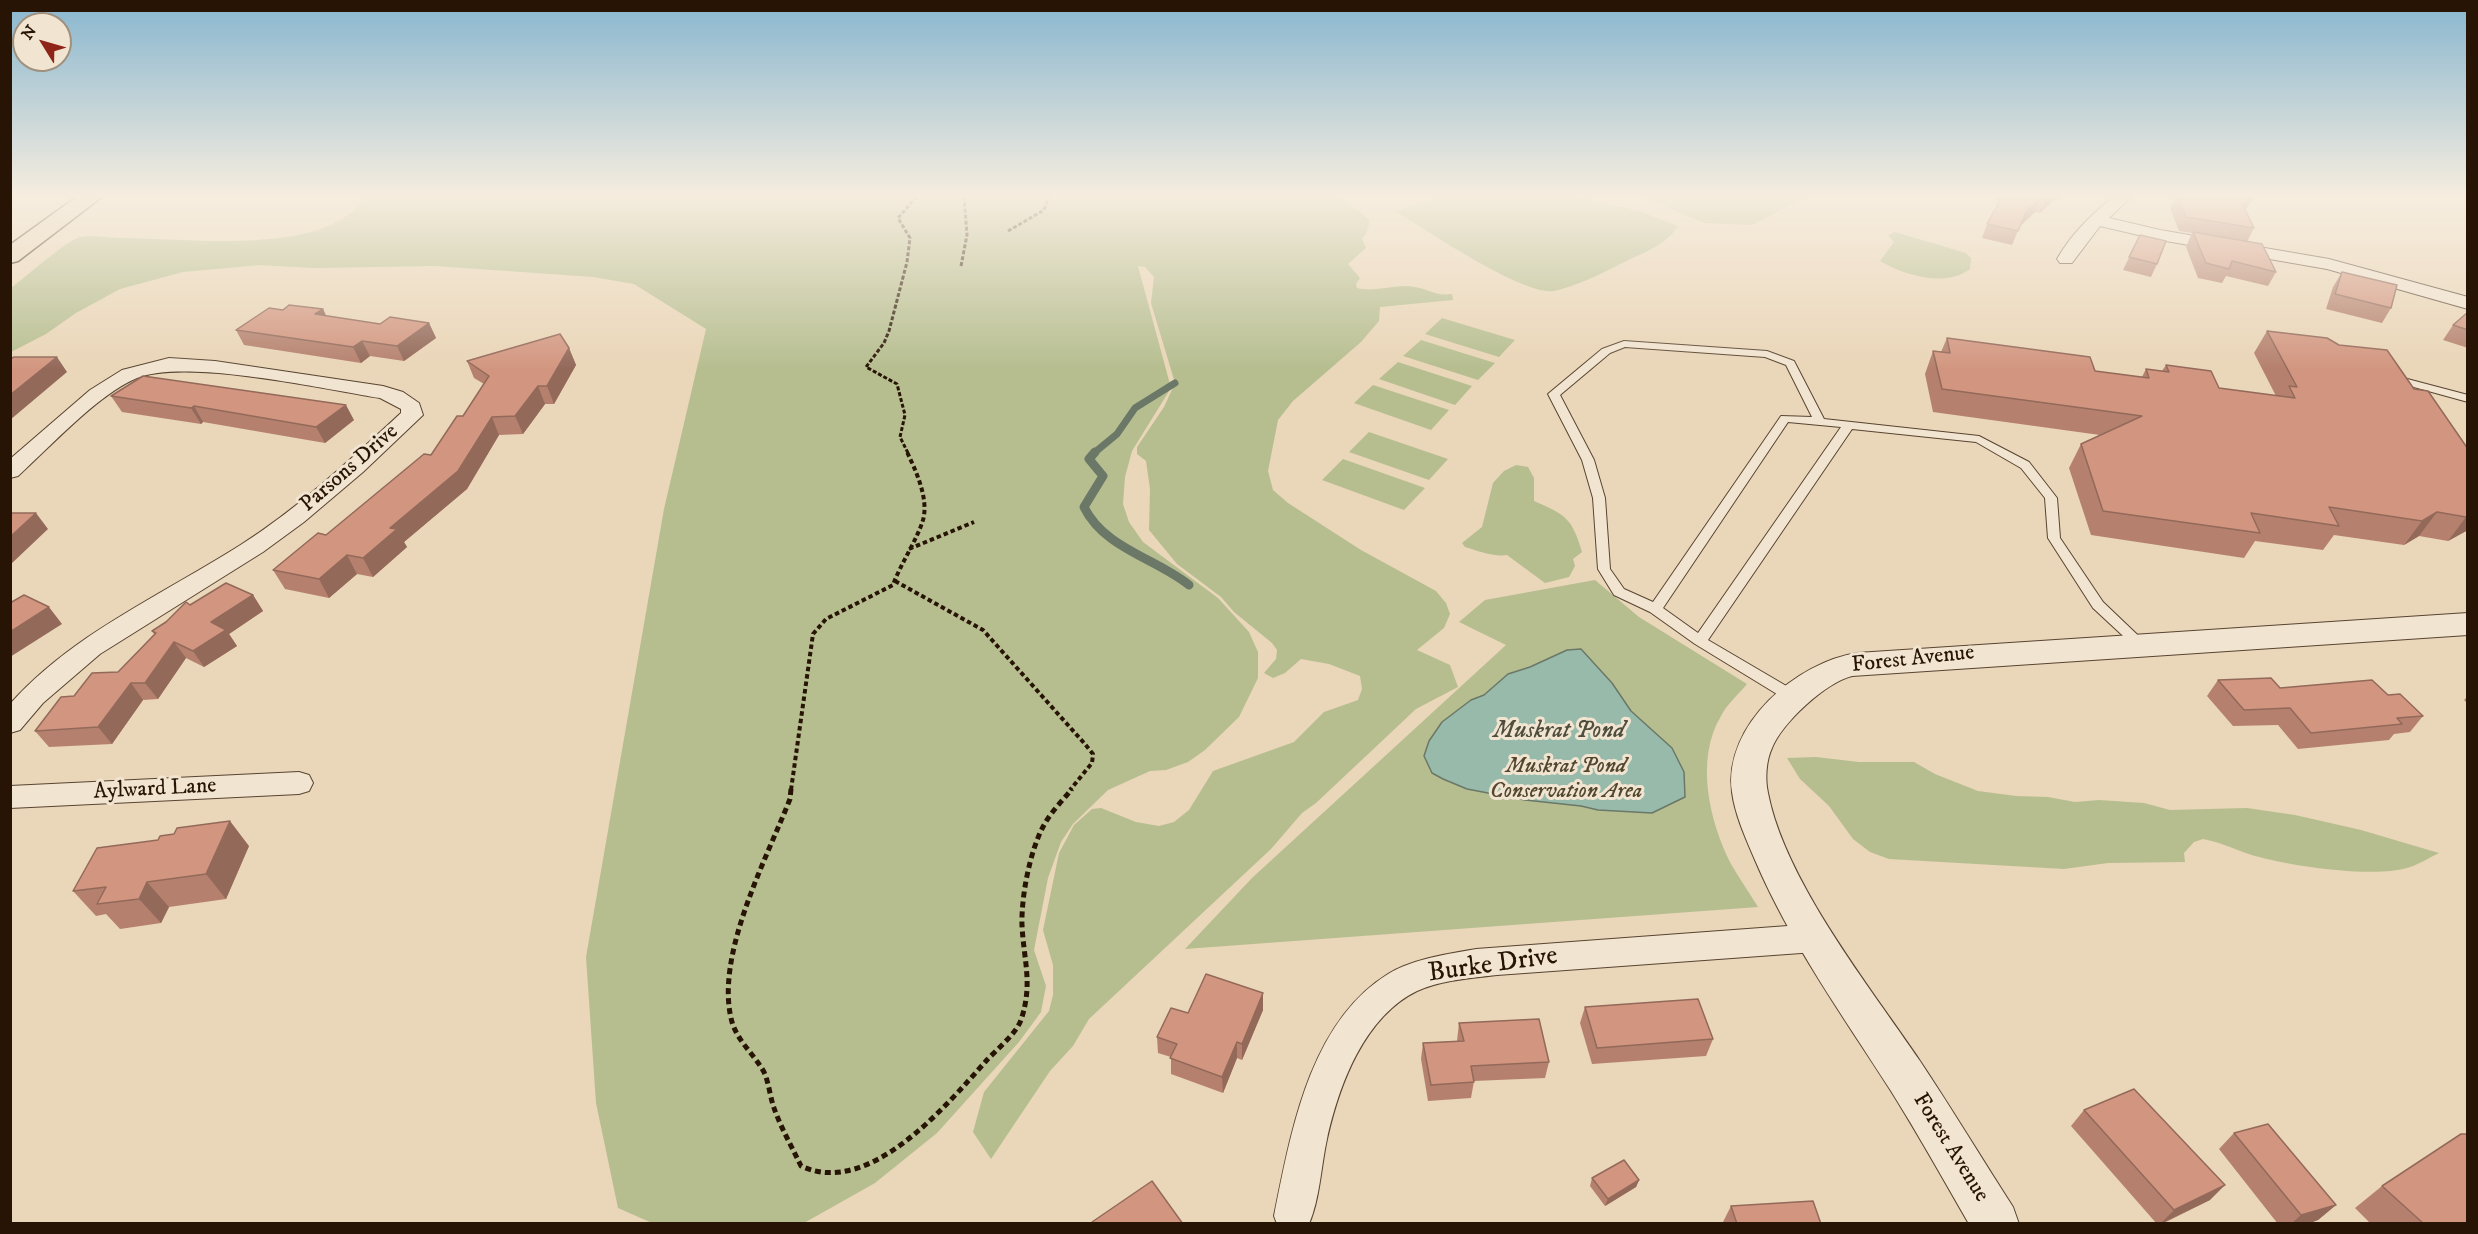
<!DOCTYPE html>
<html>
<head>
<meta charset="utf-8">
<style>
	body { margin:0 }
	#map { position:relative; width:2478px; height:1234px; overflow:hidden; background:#ead6b8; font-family:"IM FELL DW Pica",serif }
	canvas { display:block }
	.frame { position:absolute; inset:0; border:12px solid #271404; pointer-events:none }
	.north { position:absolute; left:12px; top:12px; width:60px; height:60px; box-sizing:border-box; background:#f1e4d1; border:2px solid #a0917f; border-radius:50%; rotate:307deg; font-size:16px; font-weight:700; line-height:24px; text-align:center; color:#271404 }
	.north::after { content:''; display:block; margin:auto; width:21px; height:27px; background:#8f2418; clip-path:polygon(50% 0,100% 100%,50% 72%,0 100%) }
</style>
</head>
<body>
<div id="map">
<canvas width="2478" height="1234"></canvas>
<div class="frame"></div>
<div class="north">N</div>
</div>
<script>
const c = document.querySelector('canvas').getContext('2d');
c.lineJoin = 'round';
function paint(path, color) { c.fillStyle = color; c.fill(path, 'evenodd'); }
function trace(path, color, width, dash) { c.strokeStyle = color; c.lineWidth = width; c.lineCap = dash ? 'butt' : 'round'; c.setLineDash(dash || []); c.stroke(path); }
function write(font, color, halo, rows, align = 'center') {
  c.font = font + ' "IM FELL DW Pica",serif'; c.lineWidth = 6; c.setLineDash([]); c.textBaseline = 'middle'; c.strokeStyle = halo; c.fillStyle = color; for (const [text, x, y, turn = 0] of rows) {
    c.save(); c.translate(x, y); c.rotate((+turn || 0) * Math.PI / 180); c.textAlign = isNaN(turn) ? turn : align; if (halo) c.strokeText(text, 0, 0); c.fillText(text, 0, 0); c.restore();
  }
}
paint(new Path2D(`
	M 365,196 L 1339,196 L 1370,220 L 1366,234 L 1362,238 L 1366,248 L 1348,264 L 1360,278 L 1356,284 L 1357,288 C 1377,293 1396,283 1415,287 C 1432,290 1434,296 1452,294 L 1453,300 L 1380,307 L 1379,321 L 1361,342 L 1293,401 L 1278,420 L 1268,471 L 1273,490 L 1288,503 L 1361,550 L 1436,591 L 1446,603 L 1450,614 L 1444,628 L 1417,650 L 1450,665 L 1458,687 L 1416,709 L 1316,803 L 1302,813 L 1271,849 L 1089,1019 L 1073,1046 L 1050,1071 L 991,1159 L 973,1132 L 984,1092 L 1049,1011 L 1053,995 L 1053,965 L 1043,930 L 1059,853 L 1074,825 L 1092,809 L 1101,808 L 1136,822 L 1159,826 L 1174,822 L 1189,810 L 1213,771 L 1294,742 L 1324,712 L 1358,700 L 1362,689 L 1360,676 L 1329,664 L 1301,659 L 1285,673 L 1273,678 L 1264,673 L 1276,659 L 1277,650 L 1272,643 L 1234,612 L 1221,597 L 1177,564 L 1149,530 L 1150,489 L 1146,461 L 1137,454 L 1137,447 L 1164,407 L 1175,383 L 1151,303 L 1154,277 L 1145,267 L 1138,266 L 1171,388 L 1132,451 L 1125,477 L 1123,504 L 1129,522 L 1143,542 L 1218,598 L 1249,632 L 1258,652 L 1258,678 L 1239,717 L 1205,750 L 1188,762 L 1166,770 L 1150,771 L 1108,790 L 1073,824 L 1061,842 L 1048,878 L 1034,950 L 1046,986 L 1041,1012 L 1019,1042 L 937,1133 L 875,1183 L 804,1223 L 652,1223 L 618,1208 L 596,1103 L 586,957 L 664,509 L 706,329 L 634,284 L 593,277 L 435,266 L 314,268 L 260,265 L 183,272 L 120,289 L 76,313 L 46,334 L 11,352 L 11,288 C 27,276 60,246 77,238 C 88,234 110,238 122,238 C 184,238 330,258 365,196 Z
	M 1444,196 L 1574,196 L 1639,211 L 1678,226 C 1665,246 1643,253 1622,263 C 1601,274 1577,286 1554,291 C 1523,296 1425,229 1395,211 Z
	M 1641,196 L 1809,196 L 1752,225 L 1704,223 Z
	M 1895,232 L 1966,253 L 1971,258 L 1970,269 C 1946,288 1903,275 1880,261 L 1894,242 L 1888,235 Z
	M 1442,318 L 1515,340 L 1499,357 L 1425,334 Z
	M 1421,340 L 1495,363 L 1478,380 L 1403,356 Z
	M 1398,362 L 1472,386 L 1455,405 L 1379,379 Z
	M 1373,385 L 1449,410 L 1431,430 L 1354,403 Z
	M 1369,432 L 1448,459 L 1429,480 L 1349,452 Z
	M 1343,459 L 1425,488 L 1404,510 L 1322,480 Z
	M 1516,465 L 1528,467 L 1534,478 L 1534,501 C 1566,515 1572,518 1582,552 L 1573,559 L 1575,566 L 1569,577 L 1545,583 L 1507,555 C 1494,557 1478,551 1465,547 L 1462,543 L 1482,527 L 1493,483 L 1504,471 Z
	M 1595,580 L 1639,617 L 1747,684 C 1739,694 1727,704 1721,716 C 1695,759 1709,821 1731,864 C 1739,878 1749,892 1758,907 L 1185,949 L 1252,878 L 1506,645 L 1459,622 L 1485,600 Z
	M 1816,757 L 1859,762 L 1914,762 L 1935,774 L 1978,791 L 2016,796 L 2048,797 L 2075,802 L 2099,800 L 2144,803 L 2170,810 L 2247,808 L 2295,815 L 2361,830 L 2439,853 C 2430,857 2420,864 2410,867 C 2375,879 2291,866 2255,856 C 2238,851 2221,842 2203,839 L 2194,842 L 2184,853 L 2185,862 L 2108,863 L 2064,869 L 1889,859 L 1870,852 L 1853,839 L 1829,806 L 1800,779 L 1787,758 Z`), '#b6be90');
const water = new Path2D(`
	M 1581,649 L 1612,683 L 1631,711 L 1672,748 L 1684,772 L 1685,797 L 1652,813 L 1598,810 L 1581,806 L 1525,800 L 1467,789 L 1443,779 L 1432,773 L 1424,756 L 1429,741 L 1442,722 L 1471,700 L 1484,695 L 1508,674 L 1530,667 L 1567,650 Z`);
paint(water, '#98baaa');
trace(water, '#6b7868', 1.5);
trace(new Path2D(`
	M 1094,453 L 1117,434 L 1135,408 L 1175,383`), '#6b7868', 7);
trace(new Path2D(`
	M 1095,452 L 1089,459 L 1103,476 L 1084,507 C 1104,548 1155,558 1189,585`), '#6b7868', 9);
const service = new Path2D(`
	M 1624,341 L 1767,351 L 1794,361 L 1824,419 L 1979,436 L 2029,462 L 2057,498 L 2060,538 L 2103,602 L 2147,644 L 2140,649 L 2135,647 L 2093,608 L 2048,538 L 2045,498 L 2021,468 L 1976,442 L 1852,429 L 1708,640 L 1800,694 L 1802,698 L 1800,702 L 1790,702 L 1695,644 L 1650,612 L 1614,595 L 1598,569 L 1593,498 L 1582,460 L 1548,394 L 1602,349 ZM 1625,347 L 1765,357 L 1786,365 L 1812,417 L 1781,416 L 1653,602 L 1624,589 L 1610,569 L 1605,498 L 1594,460 L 1560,395 L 1610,353 ZM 1788,422 L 1841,427 L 1698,633 L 1663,608 Z
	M 2396,376 L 2468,395 L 2468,402 L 2392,381 L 2392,377 Z`);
const minor = new Path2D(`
	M 2114,196 L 2132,196 L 2109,218 L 2160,230 L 2329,259 L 2468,297 L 2468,309 L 2327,269 L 2160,240 L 2100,226 L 2072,263 L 2060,263 L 2057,259 C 2072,233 2091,215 2114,196 Z
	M 169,358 L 215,361 L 383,386 L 403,392 L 419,403 L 423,415 L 363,472 L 304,522 L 263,552 L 100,654 L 43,703 L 20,730 L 10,733 L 10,704 C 73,633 164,594 242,544 C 300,507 351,459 401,413 L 401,409 L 380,398 C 324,389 185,358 137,378 C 97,395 51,446 18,476 L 10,478 L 10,459 L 90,390 L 122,370 Z
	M 299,772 L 309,775 L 313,783 L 309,791 L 299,794 L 10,808 L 10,786 Z
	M 1815,924 L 1826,928 L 1831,938 L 1826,948 L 1815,952 L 1497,975 C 1471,978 1441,980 1417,991 C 1364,1017 1339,1085 1327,1139 C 1321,1166 1320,1198 1309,1224 L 1277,1224 L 1274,1216 C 1291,1133 1309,1023 1388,974 C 1413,959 1447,954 1476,949 Z`);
const tertiary = new Path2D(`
	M 2468,613 L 2468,635 L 1852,676 C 1825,683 1782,723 1772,748 C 1766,761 1765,779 1768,793 C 1785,881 1870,987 1920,1061 C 1952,1109 1982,1159 2013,1207 L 2019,1224 L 1969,1224 C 1943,1179 1918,1134 1891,1091 C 1843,1016 1790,942 1755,860 C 1746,839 1735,815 1732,792 C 1723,725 1797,662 1857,653 Z`);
const trunk = new Path2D(`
	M 78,196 L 103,196 L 18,261 L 10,263 L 10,245 Z`);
trace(service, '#584431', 2);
trace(minor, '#584431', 2);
trace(tertiary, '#584431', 2);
trace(trunk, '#271404', 3);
trace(new Path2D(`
	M 1008,231 L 1044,210 L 1049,196
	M 961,266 L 967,235 L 964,196
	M 908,453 L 900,437 L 905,415 L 897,384 L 866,367 L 884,343 L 889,331 L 907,262 L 910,238 L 898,218 L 917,196`), '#271404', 3, [4, 2]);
trace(new Path2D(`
	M 909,549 L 974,522
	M 895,581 L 983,630 L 1084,743 L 1093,754 L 1092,763 L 1070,790
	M 791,790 L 813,634 L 826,619 L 893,585 C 901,563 917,540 923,520 C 929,499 916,471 907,452`), '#271404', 4, [4.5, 3]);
trace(new Path2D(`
	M 791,789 L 790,799 C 766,860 714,957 732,1022 C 738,1042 754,1054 764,1072 C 769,1083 770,1097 774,1108 C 781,1128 792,1147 801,1166 C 869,1198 946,1106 986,1061 C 996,1050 1016,1034 1021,1020 C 1033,984 1024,962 1022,926 C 1021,897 1030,850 1044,825 C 1051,812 1063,800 1072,789`), '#271404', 5, [6, 4]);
paint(service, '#f1e4d1');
paint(minor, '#f1e4d1');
paint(tertiary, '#f1e4d1');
paint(trunk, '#ead6b8');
paint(new Path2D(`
	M 1995,196 L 2064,196 L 2059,200 L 2055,199 L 2040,213 L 2035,212 L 2020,226 L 2012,245 L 1982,238 L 1987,224 L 2000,201 L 1994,199 Z
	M 2176,196 L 2255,196 L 2245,210 L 2254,228 L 2247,242 L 2276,272 L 2268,286 L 2226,276 L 2222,283 L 2198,278 L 2186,247 L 2192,233 L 2179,231 L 2170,208 Z
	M 2140,235 L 2157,264 L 2151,277 L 2123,270 Z
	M 2342,272 L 2391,308 L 2382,323 L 2326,309 L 2333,287 Z
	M 323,309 L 326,316 L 380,324 L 429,323 L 436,338 L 404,361 L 370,356 L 361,363 L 244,345 L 236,330 L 283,310 Z
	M 2468,312 L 2468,348 L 2443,340 L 2453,325 Z
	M 2267,331 L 2414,389 L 2468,449 L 2468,530 L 2448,541 L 2419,536 L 2404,545 L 2334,535 L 2323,550 L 2255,541 L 2244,558 L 2091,535 L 2069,468 L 2081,444 L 2100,435 L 1933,412 L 1925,374 L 1933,351 L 1941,352 L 1947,338 L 2095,371 L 2142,377 L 2146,369 L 2162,371 L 2166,365 L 2219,388 L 2276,396 L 2254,353 Z
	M 569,348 L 576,365 L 554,404 L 545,404 L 523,434 L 499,435 L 467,489 L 404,542 L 407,547 L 373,577 L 357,574 L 329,598 L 285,589 L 273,570 L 326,535 L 431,455 L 463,416 L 484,384 L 474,378 L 467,361 Z
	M 111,396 L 354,420 L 325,443 L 203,422 L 201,424 L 122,412 Z
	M 253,595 L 263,611 L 229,634 L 237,646 L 204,667 L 186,658 L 158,699 L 143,700 L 112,744 L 49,747 L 35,731 L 74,696 L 118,672 L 154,634 L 152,631 L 190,605 Z
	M 2218,680 L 2280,688 L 2388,695 L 2423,716 L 2410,732 L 2394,734 L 2389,740 L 2298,749 L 2278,725 L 2233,726 L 2207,696 Z
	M 2468,696 L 2468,704 L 2464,700 Z
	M 249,846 L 226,899 L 169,907 L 161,923 L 120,929 L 106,914 L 96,916 L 73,891 Z
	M 1263,993 L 1263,1010 L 1242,1060 L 1237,1058 L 1223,1093 L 1171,1074 L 1171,1057 L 1158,1053 L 1157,1037 L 1188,1013 Z
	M 1585,1007 L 1713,1039 L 1706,1056 L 1592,1064 L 1580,1023 Z
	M 1459,1023 L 1549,1062 L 1545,1078 L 1474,1081 L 1471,1098 L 1428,1101 L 1421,1059 L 1423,1043 L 1457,1041 Z
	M 2084,1110 L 2210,1200 L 2162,1224 L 2157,1224 L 2071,1126 Z
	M 2234,1133 L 2336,1205 L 2318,1220 L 2307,1224 L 2278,1224 L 2219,1149 Z
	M 1592,1178 L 1639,1180 L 1636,1187 L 1605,1206 L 1590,1186 Z
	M 2382,1186 L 2468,1224 L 2371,1224 L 2355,1208 Z
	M 1731,1206 L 1821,1224 L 1722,1224 Z`), '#b5816e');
paint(new Path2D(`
	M 2049,196 L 2056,196 L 2055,199 L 2040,213 L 2046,200 Z
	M 2252,196 L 2255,196 L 2239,218 L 2247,205 Z
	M 2041,198 L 2035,212 L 2020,226 L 2012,245 L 2026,212 Z
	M 323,309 L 330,324 L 315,314 Z
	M 429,323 L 436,338 L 404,361 L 397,346 Z
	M 362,341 L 370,356 L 361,363 L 353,347 Z
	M 569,348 L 576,365 L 554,404 L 547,386 Z
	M 57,357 L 67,372 L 10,420 L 10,395 Z
	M 538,386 L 545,404 L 523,434 L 515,416 Z
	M 346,405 L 354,420 L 325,443 L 316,427 Z
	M 194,406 L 203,422 L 201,424 L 191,408 Z
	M 492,417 L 499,435 L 467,489 L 404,542 L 407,547 L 373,577 L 363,558 Z
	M 2437,512 L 2419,536 L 2404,545 L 2422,521 Z
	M 36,513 L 48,529 L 10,565 L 10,537 Z
	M 2468,516 L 2468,530 L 2448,541 L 2466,517 Z
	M 347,555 L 357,574 L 329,598 L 319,579 Z
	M 253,595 L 263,611 L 229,634 L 237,646 L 204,667 L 193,651 L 211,622 Z
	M 49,607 L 62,624 L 10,657 L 10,632 Z
	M 174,642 L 186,658 L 158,699 L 145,683 Z
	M 131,683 L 143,700 L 112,744 L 98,727 Z
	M 230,821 L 249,846 L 226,899 L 206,874 Z
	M 147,882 L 169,907 L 161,923 L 139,899 Z
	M 1263,993 L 1263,1010 L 1242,1060 L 1242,1044 Z
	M 1237,1042 L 1237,1058 L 1223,1093 L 1222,1077 Z
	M 1639,1180 L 1636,1187 L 1605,1206 L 1608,1199 Z
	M 2225,1185 L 2210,1200 L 2160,1224 L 2174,1210 Z
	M 2336,1205 L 2318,1220 L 2307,1224 L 2291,1224 L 2301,1215 Z`), '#93695a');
const building = new Path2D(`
	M 2002,196 L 2049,196 L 2046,200 L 2041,198 L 2026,212 L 2018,231 L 1987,224 Z
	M 2177,196 L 2252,196 L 2247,205 L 2242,203 L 2254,228 L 2186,217 Z
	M 2193,232 L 2262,244 L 2276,272 L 2232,261 L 2229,269 L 2206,263 Z
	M 2140,235 L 2166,241 L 2157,264 L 2129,257 Z
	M 2342,272 L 2397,285 L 2391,308 L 2335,294 Z
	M 289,305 L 323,309 L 315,314 L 380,324 L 390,317 L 429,323 L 397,346 L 362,341 L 353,347 L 236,330 L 269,308 L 283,310 Z
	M 2468,312 L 2468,330 L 2453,325 Z
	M 2267,331 L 2327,338 L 2339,345 L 2387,350 L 2414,389 L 2428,391 L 2468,449 L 2468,516 L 2466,517 L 2437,512 L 2422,521 L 2329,507 L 2339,526 L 2251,513 L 2260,533 L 2103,511 L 2081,444 L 2142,416 L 1942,389 L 1933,351 L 1950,353 L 1947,338 L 2090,357 L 2095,371 L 2149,378 L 2146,369 L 2169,372 L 2166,365 L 2211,371 L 2219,388 L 2295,398 L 2289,386 L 2297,387 Z
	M 560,334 L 569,348 L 547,386 L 538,386 L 515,416 L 492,417 L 458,471 L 390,528 L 397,529 L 363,558 L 347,555 L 319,579 L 273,570 L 318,533 L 326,535 L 424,454 L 431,455 L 457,416 L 463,416 L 489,376 L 467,361 Z
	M 14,357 L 57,357 L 10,395 L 10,359 Z
	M 143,376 L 346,405 L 316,427 L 194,406 L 191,408 L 111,396 Z
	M 10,513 L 36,513 L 10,537 Z
	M 226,583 L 253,595 L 211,622 L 226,630 L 193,651 L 174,642 L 145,683 L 131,683 L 98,727 L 35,731 L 61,697 L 74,696 L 92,673 L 118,672 L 156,633 L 152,631 L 166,622 L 186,602 L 190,605 Z
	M 24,595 L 49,607 L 10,632 L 10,603 Z
	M 2271,678 L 2280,688 L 2372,680 L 2388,695 L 2400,694 L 2423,716 L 2397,718 L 2402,724 L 2311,733 L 2290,708 L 2244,710 L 2218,680 Z
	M 230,821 L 206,874 L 147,882 L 139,899 L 97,904 L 106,887 L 73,891 L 97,848 L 158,840 L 160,836 L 174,834 L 177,828 Z
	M 1206,974 L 1263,993 L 1242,1044 L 1237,1042 L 1222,1077 L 1170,1058 L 1177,1044 L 1157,1037 L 1171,1008 L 1188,1013 Z
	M 1698,999 L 1713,1039 L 1597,1048 L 1585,1007 Z
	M 1539,1019 L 1549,1062 L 1471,1066 L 1474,1082 L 1431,1085 L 1423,1043 L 1464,1041 L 1459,1023 Z
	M 2134,1089 L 2225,1185 L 2174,1210 L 2084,1110 Z
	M 2268,1124 L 2336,1205 L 2301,1215 L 2234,1133 Z
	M 2461,1134 L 2468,1134 L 2468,1224 L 2424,1224 L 2382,1186 Z
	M 1624,1160 L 1639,1180 L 1608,1199 L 1592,1178 Z
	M 1152,1181 L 1183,1224 L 1093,1224 L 1092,1222 Z
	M 1813,1201 L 1821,1224 L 1737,1224 L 1731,1206 Z`);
paint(building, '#d29680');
trace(building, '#93695a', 1.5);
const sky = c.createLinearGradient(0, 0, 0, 369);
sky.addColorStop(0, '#88b6cf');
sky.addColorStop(0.53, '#f6eddf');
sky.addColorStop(1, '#f6eddf00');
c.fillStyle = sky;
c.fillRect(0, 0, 2478, 369);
write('22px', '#271404', '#f1e4d1', [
	["Parsons Drive",350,469,-41],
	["Forest Avenue",1913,660,-6],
	["Aylward Lane",155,790,-3],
	["Forest Avenue",1950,1148,58]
]);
write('italic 22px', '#52472e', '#f1e4d1', [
	["Muskrat Pond",1566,767],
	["Conservation Area",1566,792]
]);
write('italic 24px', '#4f4e3e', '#f1e4d1', [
	["Muskrat Pond",1559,732]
]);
write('27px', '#271404', '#f1e4d1', [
	["Burke Drive",1493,966,-8]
]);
</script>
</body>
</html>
